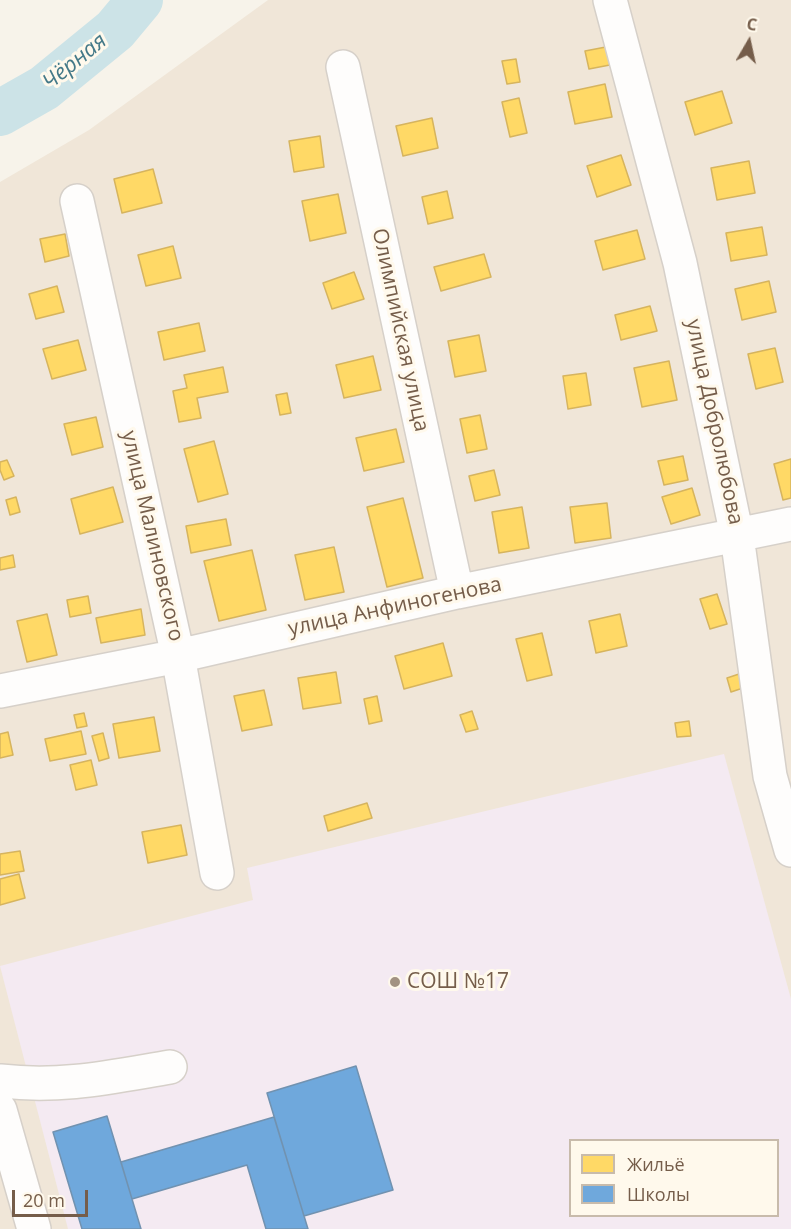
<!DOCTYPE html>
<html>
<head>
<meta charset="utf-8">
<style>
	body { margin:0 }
	#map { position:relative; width:791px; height:1229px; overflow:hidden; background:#f7f3ea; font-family:"Open Sans",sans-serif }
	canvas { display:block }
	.legend { position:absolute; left:569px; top:1139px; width:210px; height:78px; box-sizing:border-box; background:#fff9ec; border:2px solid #c8bbab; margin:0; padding:8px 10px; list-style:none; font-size:18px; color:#755d4a }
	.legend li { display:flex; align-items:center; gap:12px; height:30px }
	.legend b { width:30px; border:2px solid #c8bbab }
	.north { position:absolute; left:719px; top:12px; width:60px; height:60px; -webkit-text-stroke:4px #fff9ec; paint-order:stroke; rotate:9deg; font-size:16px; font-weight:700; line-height:24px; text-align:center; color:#755d4a }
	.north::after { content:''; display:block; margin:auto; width:21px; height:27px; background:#755d4a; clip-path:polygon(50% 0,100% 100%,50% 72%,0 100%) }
	.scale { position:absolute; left:12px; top:1190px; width:76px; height:27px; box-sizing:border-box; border:3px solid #755d4a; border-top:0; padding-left:8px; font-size:18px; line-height:21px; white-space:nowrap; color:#755d4a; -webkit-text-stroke:4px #fff9ec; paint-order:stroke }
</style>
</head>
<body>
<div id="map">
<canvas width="791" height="1229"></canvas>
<ul class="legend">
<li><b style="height:16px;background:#ffd966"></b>Жильё</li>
<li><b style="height:16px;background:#6fa8dc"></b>Школы</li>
</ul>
<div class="north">С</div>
<div class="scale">20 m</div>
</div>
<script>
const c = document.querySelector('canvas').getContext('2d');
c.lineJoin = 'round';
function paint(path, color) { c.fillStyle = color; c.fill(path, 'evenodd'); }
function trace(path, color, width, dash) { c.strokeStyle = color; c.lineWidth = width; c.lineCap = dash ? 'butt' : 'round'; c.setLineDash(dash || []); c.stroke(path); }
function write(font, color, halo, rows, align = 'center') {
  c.font = font + ' "Open Sans",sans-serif'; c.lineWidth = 6; c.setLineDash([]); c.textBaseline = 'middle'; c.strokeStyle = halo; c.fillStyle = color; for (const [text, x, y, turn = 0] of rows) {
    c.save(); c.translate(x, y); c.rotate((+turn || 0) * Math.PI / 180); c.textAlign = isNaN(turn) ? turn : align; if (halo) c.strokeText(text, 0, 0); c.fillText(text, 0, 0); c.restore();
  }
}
paint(new Path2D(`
	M 268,0 L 791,0 L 791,1229 L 0,1229 L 0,182 L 89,130 ZM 570,1140 L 778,1140 L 778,1216 L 570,1216 Z`), '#f0e6d8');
paint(new Path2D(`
	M 724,754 L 791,999 L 791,1229 L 68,1229 L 0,966 L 253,900 L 247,868 ZM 570,1140 L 778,1140 L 778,1216 L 570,1216 Z`), '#f4eaf2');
const homes = new Path2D(`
	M 611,46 L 615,64 L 589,69 L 585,51 Z
	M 516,59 L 520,82 L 507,84 L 502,61 Z
	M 605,84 L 612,117 L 575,124 L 568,92 Z
	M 722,91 L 732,123 L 695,135 L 685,102 Z
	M 519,98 L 527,133 L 510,137 L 502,102 Z
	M 432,118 L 438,148 L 403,156 L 396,126 Z
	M 320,136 L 324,167 L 294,172 L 289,141 Z
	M 621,155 L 631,185 L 597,197 L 587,166 Z
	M 749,161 L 755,193 L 717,200 L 711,168 Z
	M 153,169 L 162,203 L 122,213 L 114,179 Z
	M 447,191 L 453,218 L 428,224 L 422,197 Z
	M 338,194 L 346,233 L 310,241 L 302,201 Z
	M 762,227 L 767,255 L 731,261 L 726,233 Z
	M 637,230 L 645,259 L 603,270 L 595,241 Z
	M 65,234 L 69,256 L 45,262 L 40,239 Z
	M 173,246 L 181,278 L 146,286 L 138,255 Z
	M 484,254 L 491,277 L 441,291 L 434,267 Z
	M 354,272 L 364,299 L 332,309 L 323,283 Z
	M 769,281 L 776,312 L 742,320 L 735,289 Z
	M 57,286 L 64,312 L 36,319 L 29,294 Z
	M 650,306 L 657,331 L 621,340 L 615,315 Z
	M 199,323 L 205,351 L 164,360 L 158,332 Z
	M 479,335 L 486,371 L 455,377 L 448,341 Z
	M 78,340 L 86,370 L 52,379 L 43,349 Z
	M 775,348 L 783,382 L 756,389 L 748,354 Z
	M 373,356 L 381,390 L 344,398 L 336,365 Z
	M 669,361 L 677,400 L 642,407 L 634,368 Z
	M 223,367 L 228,392 L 197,398 L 201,418 L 179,422 L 173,391 L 187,388 L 184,375 Z
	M 586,373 L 591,405 L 568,409 L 563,376 Z
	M 287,393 L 291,413 L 280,415 L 276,395 Z
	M 480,415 L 487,449 L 467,453 L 460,419 Z
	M 96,417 L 103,447 L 72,455 L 64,424 Z
	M 396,429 L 404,462 L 364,471 L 356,438 Z
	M 214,441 L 228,494 L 198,502 L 184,449 Z
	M 683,456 L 688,480 L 664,485 L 658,461 Z
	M 791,459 L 791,498 L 783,500 L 774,464 Z
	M 7,460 L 14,476 L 4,480 L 0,470 L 0,462 Z
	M 494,470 L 500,495 L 475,501 L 469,476 Z
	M 113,487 L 123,522 L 80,534 L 71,499 Z
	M 692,488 L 700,515 L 671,524 L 662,497 Z
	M 16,497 L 20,512 L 10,515 L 6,500 Z
	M 403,498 L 423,578 L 387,587 L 367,507 Z
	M 607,503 L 611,538 L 575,543 L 570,507 Z
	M 522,507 L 529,548 L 499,553 L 492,512 Z
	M 226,519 L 231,545 L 191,553 L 186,526 Z
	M 334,547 L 344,592 L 305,600 L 295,555 Z
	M 252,550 L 266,610 L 219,621 L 204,561 Z
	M 13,555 L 15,567 L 0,570 L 0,558 Z
	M 717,594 L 727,624 L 710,629 L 700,599 Z
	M 88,596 L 91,613 L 70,617 L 67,600 Z
	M 141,609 L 145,635 L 101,643 L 96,618 Z
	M 47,614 L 57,655 L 27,662 L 17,621 Z
	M 620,614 L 627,646 L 596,653 L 589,621 Z
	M 542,633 L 552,675 L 527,681 L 516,639 Z
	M 443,643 L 452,676 L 404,689 L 395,656 Z
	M 336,672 L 341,703 L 303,709 L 298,678 Z
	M 739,674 L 743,688 L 731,692 L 727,678 Z
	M 264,690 L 272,725 L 242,731 L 234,696 Z
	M 377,696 L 382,721 L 369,724 L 364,699 Z
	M 472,711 L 478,729 L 466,732 L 460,715 Z
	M 84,713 L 87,726 L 77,728 L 74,715 Z
	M 154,717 L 160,751 L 119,758 L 113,724 Z
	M 689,721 L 691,736 L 677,737 L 675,723 Z
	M 81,731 L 86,754 L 50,761 L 45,739 Z
	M 8,732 L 13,755 L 0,758 L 0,734 Z
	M 103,733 L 109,758 L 99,761 L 92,736 Z
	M 91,760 L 97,785 L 76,790 L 70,765 Z
	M 367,803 L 372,818 L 328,831 L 324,816 Z
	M 181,825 L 187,855 L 148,863 L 142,832 Z
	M 20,851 L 24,871 L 0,875 L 0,854 Z
	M 19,874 L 25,898 L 0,905 L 0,879 Z`);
paint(homes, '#ffd966');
trace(homes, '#d6b45e', 1.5);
const schools = new Path2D(`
	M 356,1066 L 393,1190 L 304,1216 L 267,1093 Z
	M 107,1116 L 132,1199 L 141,1229 L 82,1229 L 53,1132 Z
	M 274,1117 L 308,1229 L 266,1229 L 247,1165 L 132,1199 L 121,1162 Z`);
paint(schools, '#6fa8dc');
trace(schools, '#7192b0', 1.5);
trace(new Path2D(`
	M 0,113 L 44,88 L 115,30 L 140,0`), '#cce3e7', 46);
const minor = new Path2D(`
	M 610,0 L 680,263 L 737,536 L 770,776 L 791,850
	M 343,67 L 457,592
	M 77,201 L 178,656 L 217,873
	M 0,691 L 178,656 L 457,592 L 791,524
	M 0,1081 C 62,1088 110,1077 170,1067
	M 0,1110 L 34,1229`);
trace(minor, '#d6d0c9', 36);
trace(minor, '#fefdfc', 33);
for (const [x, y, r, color] of [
	[395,982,6,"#a29282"]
]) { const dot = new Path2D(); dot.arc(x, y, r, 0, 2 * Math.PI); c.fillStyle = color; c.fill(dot); trace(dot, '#fff9ec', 2); }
write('21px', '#755d4a', '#fff9ec', [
	["Олимпийская улица",400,330,78],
	["улица Добролюбова",714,422,78],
	["улица Малиновского",152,536,77],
	["улица Анфиногенова",395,607,-12]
]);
write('21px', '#755d4a', '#fff9ec', [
	["СОШ №17",407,982]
], 'left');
write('italic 22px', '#447988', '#fff9ec', [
	["Чёрная",75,62,-39]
]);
</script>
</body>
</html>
